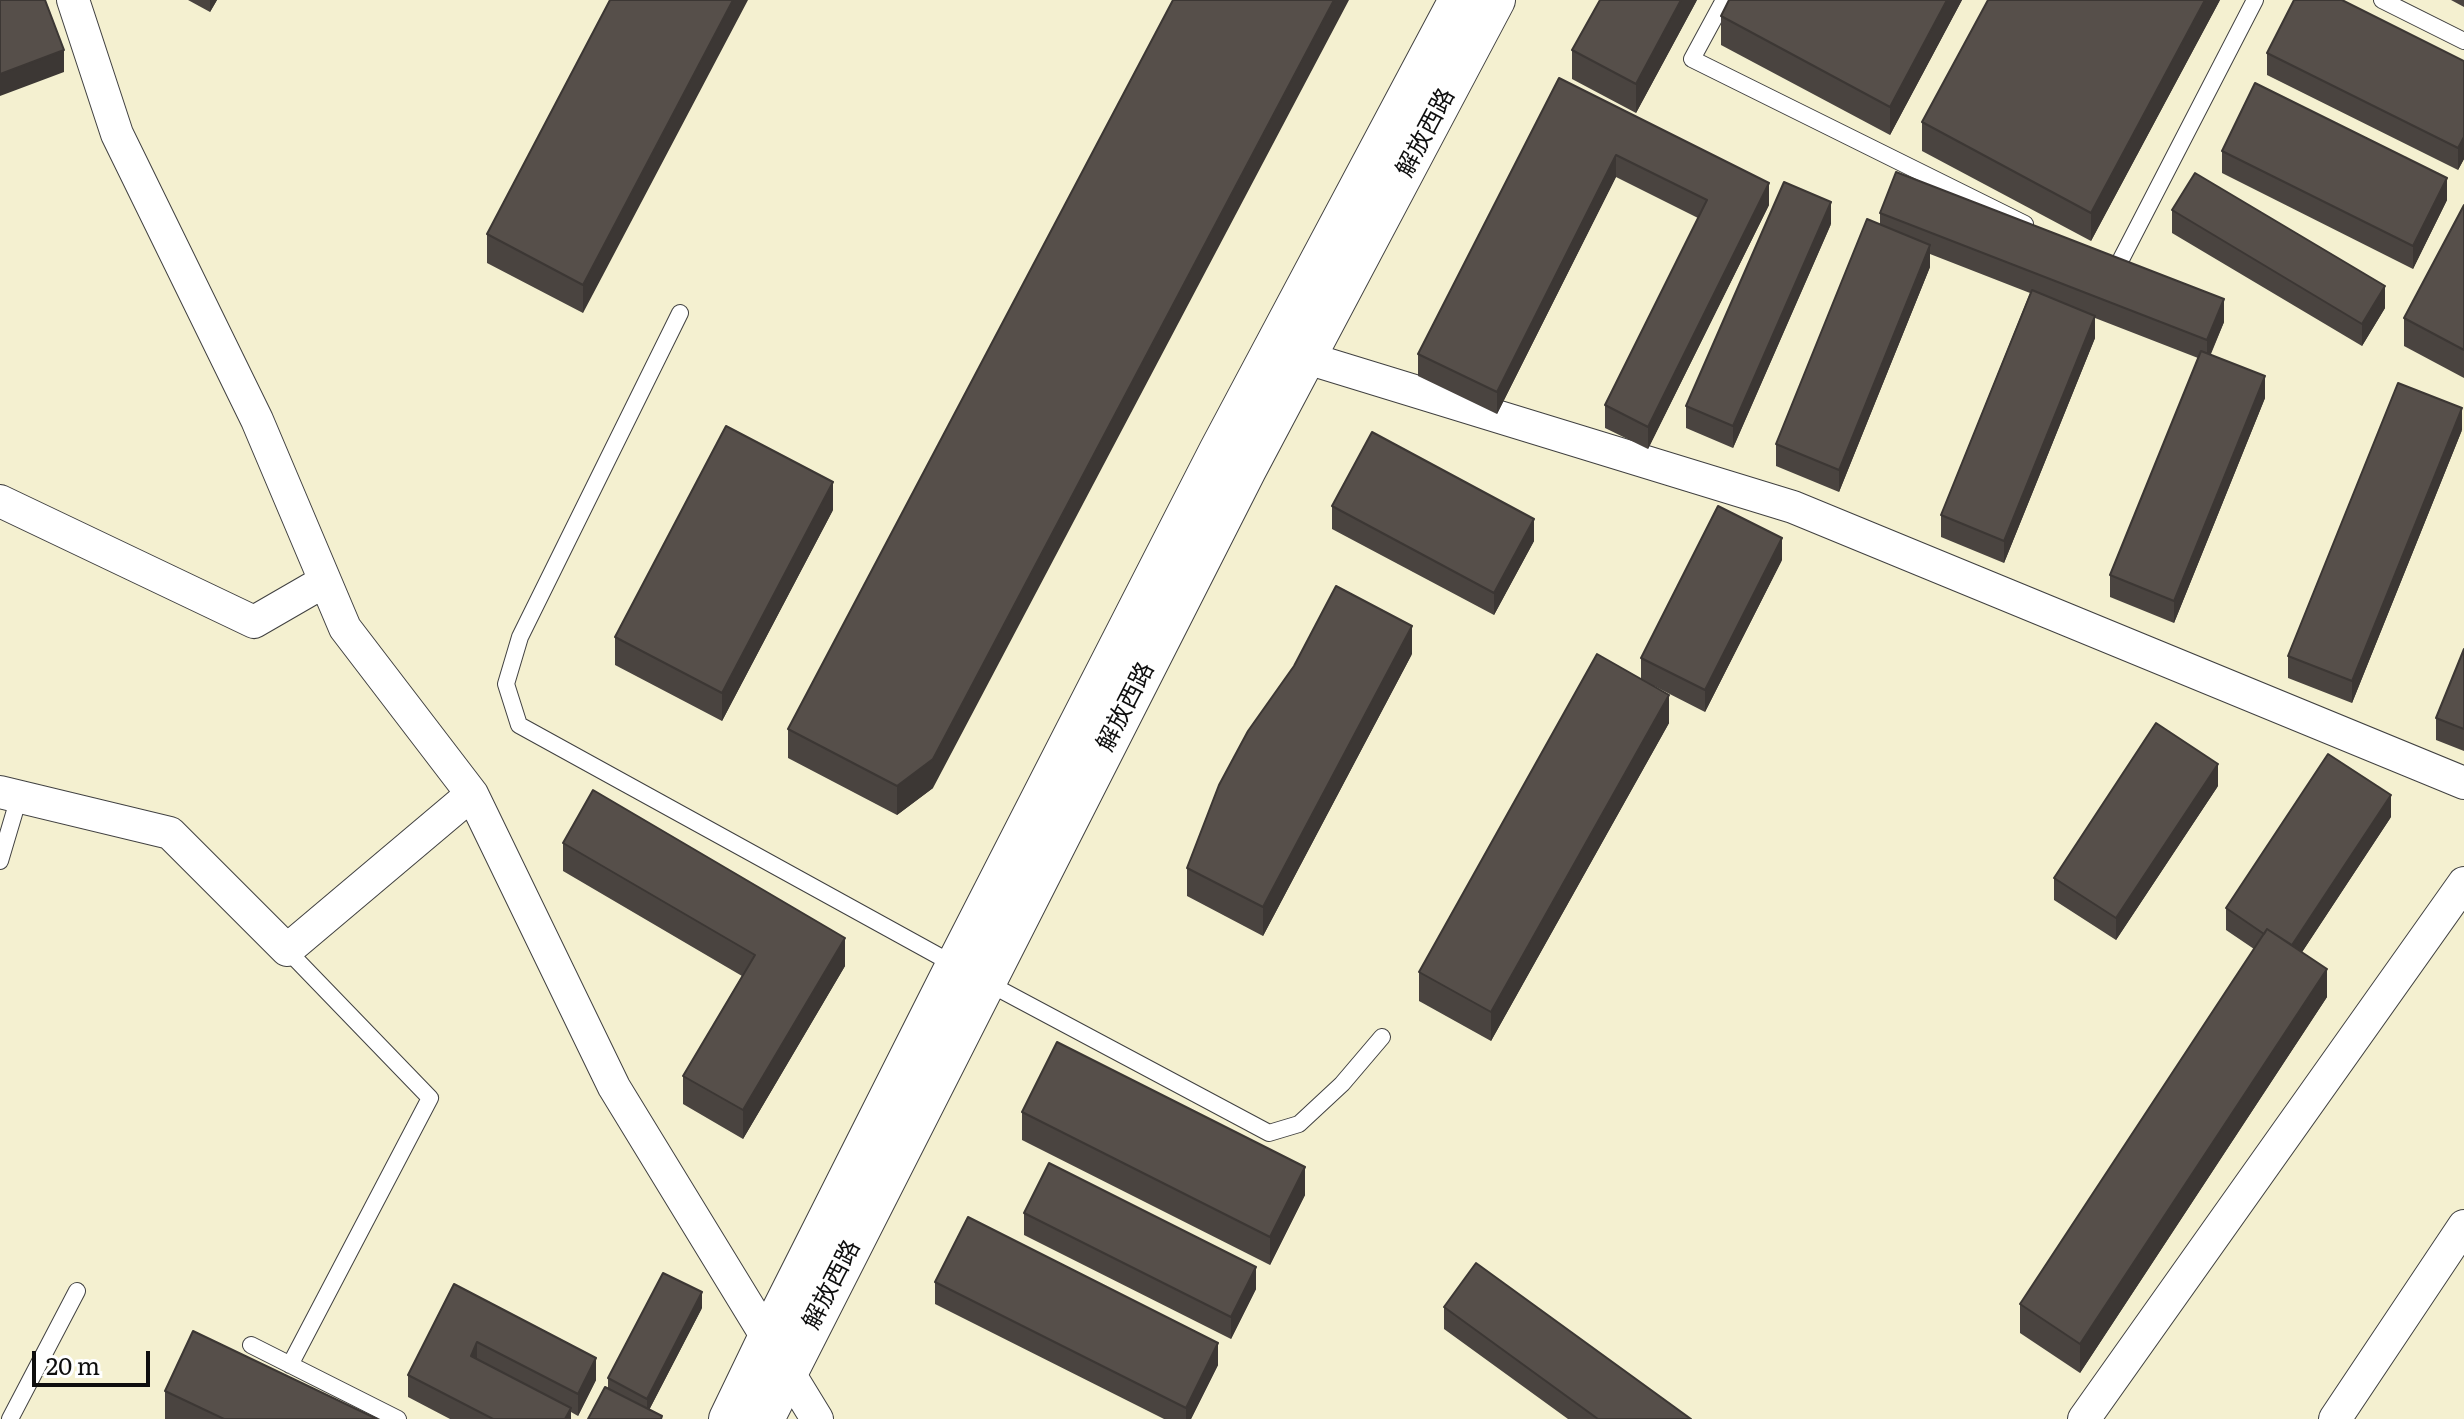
<!DOCTYPE html>
<html>
<head>
<meta charset="utf-8">
<style>
	body { margin:0 }
	#map { position:relative; width:2464px; height:1419px; overflow:hidden; background:#fffbef; font-family:Literata,serif }
	canvas { display:block }
	.scale { position:absolute; left:32px; top:1351px; width:118px; height:36px; box-sizing:border-box; border:4px solid #0e0e0e; border-top:0; padding-left:10px; font-size:24px; line-height:28px; white-space:nowrap; color:#0e0e0e; -webkit-text-stroke:6px #fff; paint-order:stroke }
</style>
</head>
<body>
<div id="map">
<canvas width="2464" height="1419"></canvas>
<div class="scale">20 m</div>
</div>
<script>
const c = document.querySelector('canvas').getContext('2d');
c.lineJoin = 'round';
function paint(path, color) { c.fillStyle = color; c.fill(path, 'evenodd'); }
function trace(path, color, width, dash) { c.strokeStyle = color; c.lineWidth = width; c.lineCap = dash ? 'butt' : 'round'; c.setLineDash(dash || []); c.stroke(path); }
function write(font, color, halo, rows, align = 'center') {
  c.font = font + ' Literata,"Noto Sans SC",serif'; c.lineWidth = 8; c.setLineDash([]); c.textBaseline = 'middle'; c.strokeStyle = halo; c.fillStyle = color; for (const [text, x, y, turn = 0] of rows) {
    c.save(); c.translate(x, y); c.rotate((+turn || 0) * Math.PI / 180); c.textAlign = isNaN(turn) ? turn : align; if (halo) c.strokeText(text, 0, 0); c.fillText(text, 0, 0); c.restore();
  }
}
paint(new Path2D(`
	M 0,0 L 2464,0 L 2464,1419 L 0,1419 Z`), '#f4f0d0');
const service = new Path2D(`
	M 1724,0 L 1692,59 L 2025,224
	M 2382,0 L 2464,41
	M 2106,264 L 2116,269 L 2255,0
	M 680,313 L 520,637 L 506,684 L 519,725 L 955,965
	M 0,861 L 19,797
	M 287,950 L 430,1098 L 290,1365
	M 986,982 L 1269,1133 L 1299,1124 L 1342,1084 L 1382,1037
	M 251,1345 L 398,1419
	M 10,1419 L 77,1291`);
const minor = new Path2D(`
	M 73,0 L 117,134 L 257,420 L 345,628 L 472,794 L 614,1087 L 817,1419
	M 1284,351 L 1793,507 L 2464,783
	M 0,501 L 254,622 L 325,581
	M 0,792 L 170,833 L 287,950 L 472,794
	M 2084,1419 L 2464,883
	M 2335,1419 L 2464,1226`);
const tertiary = new Path2D(`
	M 728,1419 L 767,1338 L 955,965 L 1218,451 L 1458,0
	M 765,1419 L 1247,470 L 1496,0`);
trace(service, '#414141', 18);
trace(minor, '#414141', 34);
trace(tertiary, '#414141', 40);
trace(service, '#fff', 16);
trace(minor, '#fff', 32);
trace(tertiary, '#fff', 38);
paint(new Path2D(`
	M 188,0 L 217,0 L 210,12 Z
	M 610,0 L 583,313 L 487,263 L 487,234 Z
	M 1697,0 L 1636,113 L 1572,79 L 1572,50 Z
	M 1729,0 L 1962,0 L 1890,135 L 1721,45 L 1721,16 Z
	M 2220,0 L 2091,241 L 1922,151 L 1922,122 Z
	M 2451,0 L 2464,0 L 2464,7 Z
	M 2267,53 L 2464,61 L 2464,159 L 2458,170 L 2267,75 Z
	M 1559,78 L 1769,205 L 1648,449 L 1605,428 L 1605,405 L 1698,218 L 1616,177 L 1497,414 L 1418,376 L 1418,354 Z
	M 2222,151 L 2447,200 L 2413,269 L 2222,173 Z
	M 2464,205 L 2464,378 L 2404,346 L 2404,318 Z
	M 2172,210 L 2385,308 L 2362,346 L 2172,233 Z
	M 1880,213 L 2224,322 L 2211,354 L 2265,398 L 2174,623 L 2110,597 L 2110,575 L 2198,358 L 2095,318 L 2095,338 L 2004,563 L 1941,537 L 1941,515 L 2030,293 L 1930,254 L 1930,267 L 1839,492 L 1776,466 L 1776,444 L 1880,225 Z
	M 1831,224 L 1733,448 L 1686,428 L 1686,406 Z
	M 2462,430 L 2352,703 L 2288,678 L 2288,656 Z
	M 1332,506 L 1534,541 L 1494,615 L 1332,529 Z
	M 833,510 L 722,721 L 615,665 L 615,637 Z
	M 1782,560 L 1705,712 L 1654,686 L 1669,723 L 1491,1041 L 1419,1001 L 1419,972 L 1641,679 L 1641,658 Z
	M 2464,649 L 2464,751 L 2436,740 L 2436,718 Z
	M 1412,654 L 1263,936 L 1187,896 L 1187,868 Z
	M 788,729 L 933,788 L 897,815 L 788,758 Z
	M 2218,786 L 2116,940 L 2054,900 L 2054,878 Z
	M 2391,817 L 2302,952 L 2327,997 L 2080,1373 L 2020,1333 L 2020,1304 L 2254,949 L 2226,930 L 2226,908 Z
	M 563,843 L 845,966 L 743,1139 L 683,1104 L 683,1076 L 742,976 L 563,871 Z
	M 1022,1112 L 1305,1195 L 1270,1265 L 1022,1140 Z
	M 1024,1213 L 1256,1289 L 1231,1339 L 1024,1235 Z
	M 935,1282 L 1218,1365 L 1191,1419 L 1164,1419 L 935,1304 Z
	M 454,1284 L 596,1380 L 578,1416 L 571,1412 L 571,1419 L 450,1419 L 408,1397 L 408,1375 Z
	M 1444,1307 L 1691,1419 L 1568,1419 L 1444,1329 Z
	M 702,1308 L 649,1410 L 662,1419 L 608,1389 L 608,1378 Z
	M 165,1391 L 377,1419 L 165,1419 Z`), '#4a4440');
paint(new Path2D(`
	M 210,0 L 217,0 L 210,12 Z
	M 733,0 L 748,0 L 583,313 L 583,285 Z
	M 1334,0 L 1349,0 L 933,788 L 897,815 L 897,786 Z
	M 1681,0 L 1697,0 L 1636,113 L 1636,84 Z
	M 1947,0 L 1962,0 L 1890,135 L 1890,107 Z
	M 2205,0 L 2220,0 L 2091,241 L 2091,213 Z
	M 64,50 L 64,72 L 0,96 L 0,74 Z
	M 2464,137 L 2464,159 L 2458,170 L 2458,148 Z
	M 1616,155 L 1616,177 L 1497,414 L 1497,392 Z
	M 2447,178 L 2447,200 L 2413,269 L 2413,246 Z
	M 1769,183 L 1769,205 L 1648,449 L 1648,427 Z
	M 1831,202 L 1831,224 L 1733,448 L 1733,426 Z
	M 1930,245 L 1930,267 L 1839,492 L 1839,470 Z
	M 2385,286 L 2385,308 L 2362,346 L 2362,324 Z
	M 2224,299 L 2224,322 L 2207,362 L 2207,340 Z
	M 2095,316 L 2095,338 L 2004,563 L 2004,541 Z
	M 2265,376 L 2265,398 L 2174,623 L 2174,601 Z
	M 2462,408 L 2462,430 L 2352,703 L 2352,681 Z
	M 833,482 L 833,510 L 722,721 L 722,693 Z
	M 1534,519 L 1534,541 L 1494,615 L 1494,593 Z
	M 1782,538 L 1782,560 L 1705,712 L 1705,690 Z
	M 1412,626 L 1412,654 L 1263,936 L 1263,907 Z
	M 1669,695 L 1669,723 L 1491,1041 L 1491,1012 Z
	M 2218,764 L 2218,786 L 2116,940 L 2116,918 Z
	M 2391,795 L 2391,817 L 2289,972 L 2289,950 Z
	M 845,938 L 845,966 L 743,1139 L 743,1110 Z
	M 2327,969 L 2327,997 L 2080,1373 L 2080,1344 Z
	M 1305,1167 L 1305,1195 L 1270,1265 L 1270,1237 Z
	M 1256,1267 L 1256,1289 L 1231,1339 L 1231,1317 Z
	M 702,1292 L 702,1308 L 647,1414 L 647,1399 Z
	M 477,1342 L 477,1364 L 471,1356 Z
	M 1218,1343 L 1218,1365 L 1191,1419 L 1186,1419 L 1186,1408 Z
	M 596,1358 L 596,1380 L 578,1416 L 578,1394 Z
	M 571,1408 L 571,1419 L 565,1419 Z`), '#3c3734');
const building = new Path2D(`
	M 0,0 L 45,0 L 64,50 L 0,74 Z
	M 610,0 L 733,0 L 583,285 L 487,234 Z
	M 1173,0 L 1334,0 L 933,759 L 897,786 L 788,729 Z
	M 1600,0 L 1681,0 L 1636,84 L 1572,50 Z
	M 1729,0 L 1947,0 L 1890,107 L 1721,16 Z
	M 1988,0 L 2205,0 L 2091,213 L 1922,122 Z
	M 2294,0 L 2342,0 L 2464,61 L 2464,137 L 2458,148 L 2267,53 Z
	M 1559,78 L 1769,183 L 1648,427 L 1605,405 L 1707,200 L 1616,155 L 1497,392 L 1418,354 Z
	M 2255,83 L 2447,178 L 2413,246 L 2222,151 Z
	M 1896,172 L 2224,299 L 2207,340 L 1880,213 Z
	M 2195,173 L 2385,286 L 2362,324 L 2172,210 Z
	M 1784,182 L 1831,202 L 1733,426 L 1686,406 Z
	M 2464,205 L 2464,350 L 2404,318 Z
	M 1867,219 L 1930,245 L 1839,470 L 1776,444 Z
	M 2032,290 L 2095,316 L 2004,541 L 1941,515 Z
	M 2201,351 L 2265,376 L 2174,601 L 2110,575 Z
	M 2398,383 L 2462,408 L 2352,681 L 2288,656 Z
	M 726,426 L 833,482 L 722,693 L 615,637 Z
	M 1372,432 L 1534,519 L 1494,593 L 1332,506 Z
	M 1718,506 L 1782,538 L 1705,690 L 1641,658 Z
	M 1336,586 L 1412,626 L 1263,907 L 1187,868 L 1219,785 L 1248,731 L 1294,666 Z
	M 2464,649 L 2464,729 L 2436,718 Z
	M 1597,654 L 1669,695 L 1491,1012 L 1419,972 Z
	M 2156,723 L 2218,764 L 2116,918 L 2054,878 Z
	M 2328,754 L 2391,795 L 2292,945 L 2267,929 L 2264,934 L 2226,908 Z
	M 593,790 L 845,938 L 743,1110 L 683,1076 L 755,955 L 563,843 Z
	M 2267,929 L 2327,969 L 2080,1344 L 2020,1304 Z
	M 1057,1042 L 1305,1167 L 1270,1237 L 1022,1112 Z
	M 1049,1163 L 1256,1267 L 1231,1317 L 1024,1213 Z
	M 968,1217 L 1218,1343 L 1186,1408 L 935,1282 Z
	M 1476,1263 L 1691,1419 L 1598,1419 L 1444,1307 Z
	M 663,1273 L 702,1292 L 647,1399 L 608,1378 Z
	M 454,1284 L 596,1358 L 578,1394 L 477,1342 L 471,1356 L 571,1408 L 565,1419 L 493,1419 L 408,1375 Z
	M 193,1331 L 377,1419 L 224,1419 L 165,1391 Z
	M 605,1387 L 662,1416 L 661,1419 L 588,1419 Z`);
paint(building, '#564f4a');
trace(building, '#3c3734', 2);
write('24px', '#0e0e0e', '#fff', [
	["解放西路",1426,133,-62],
	["解放西路",1126,707,-63],
	["解放西路",832,1285,-63]
]);
</script>
</body>
</html>
